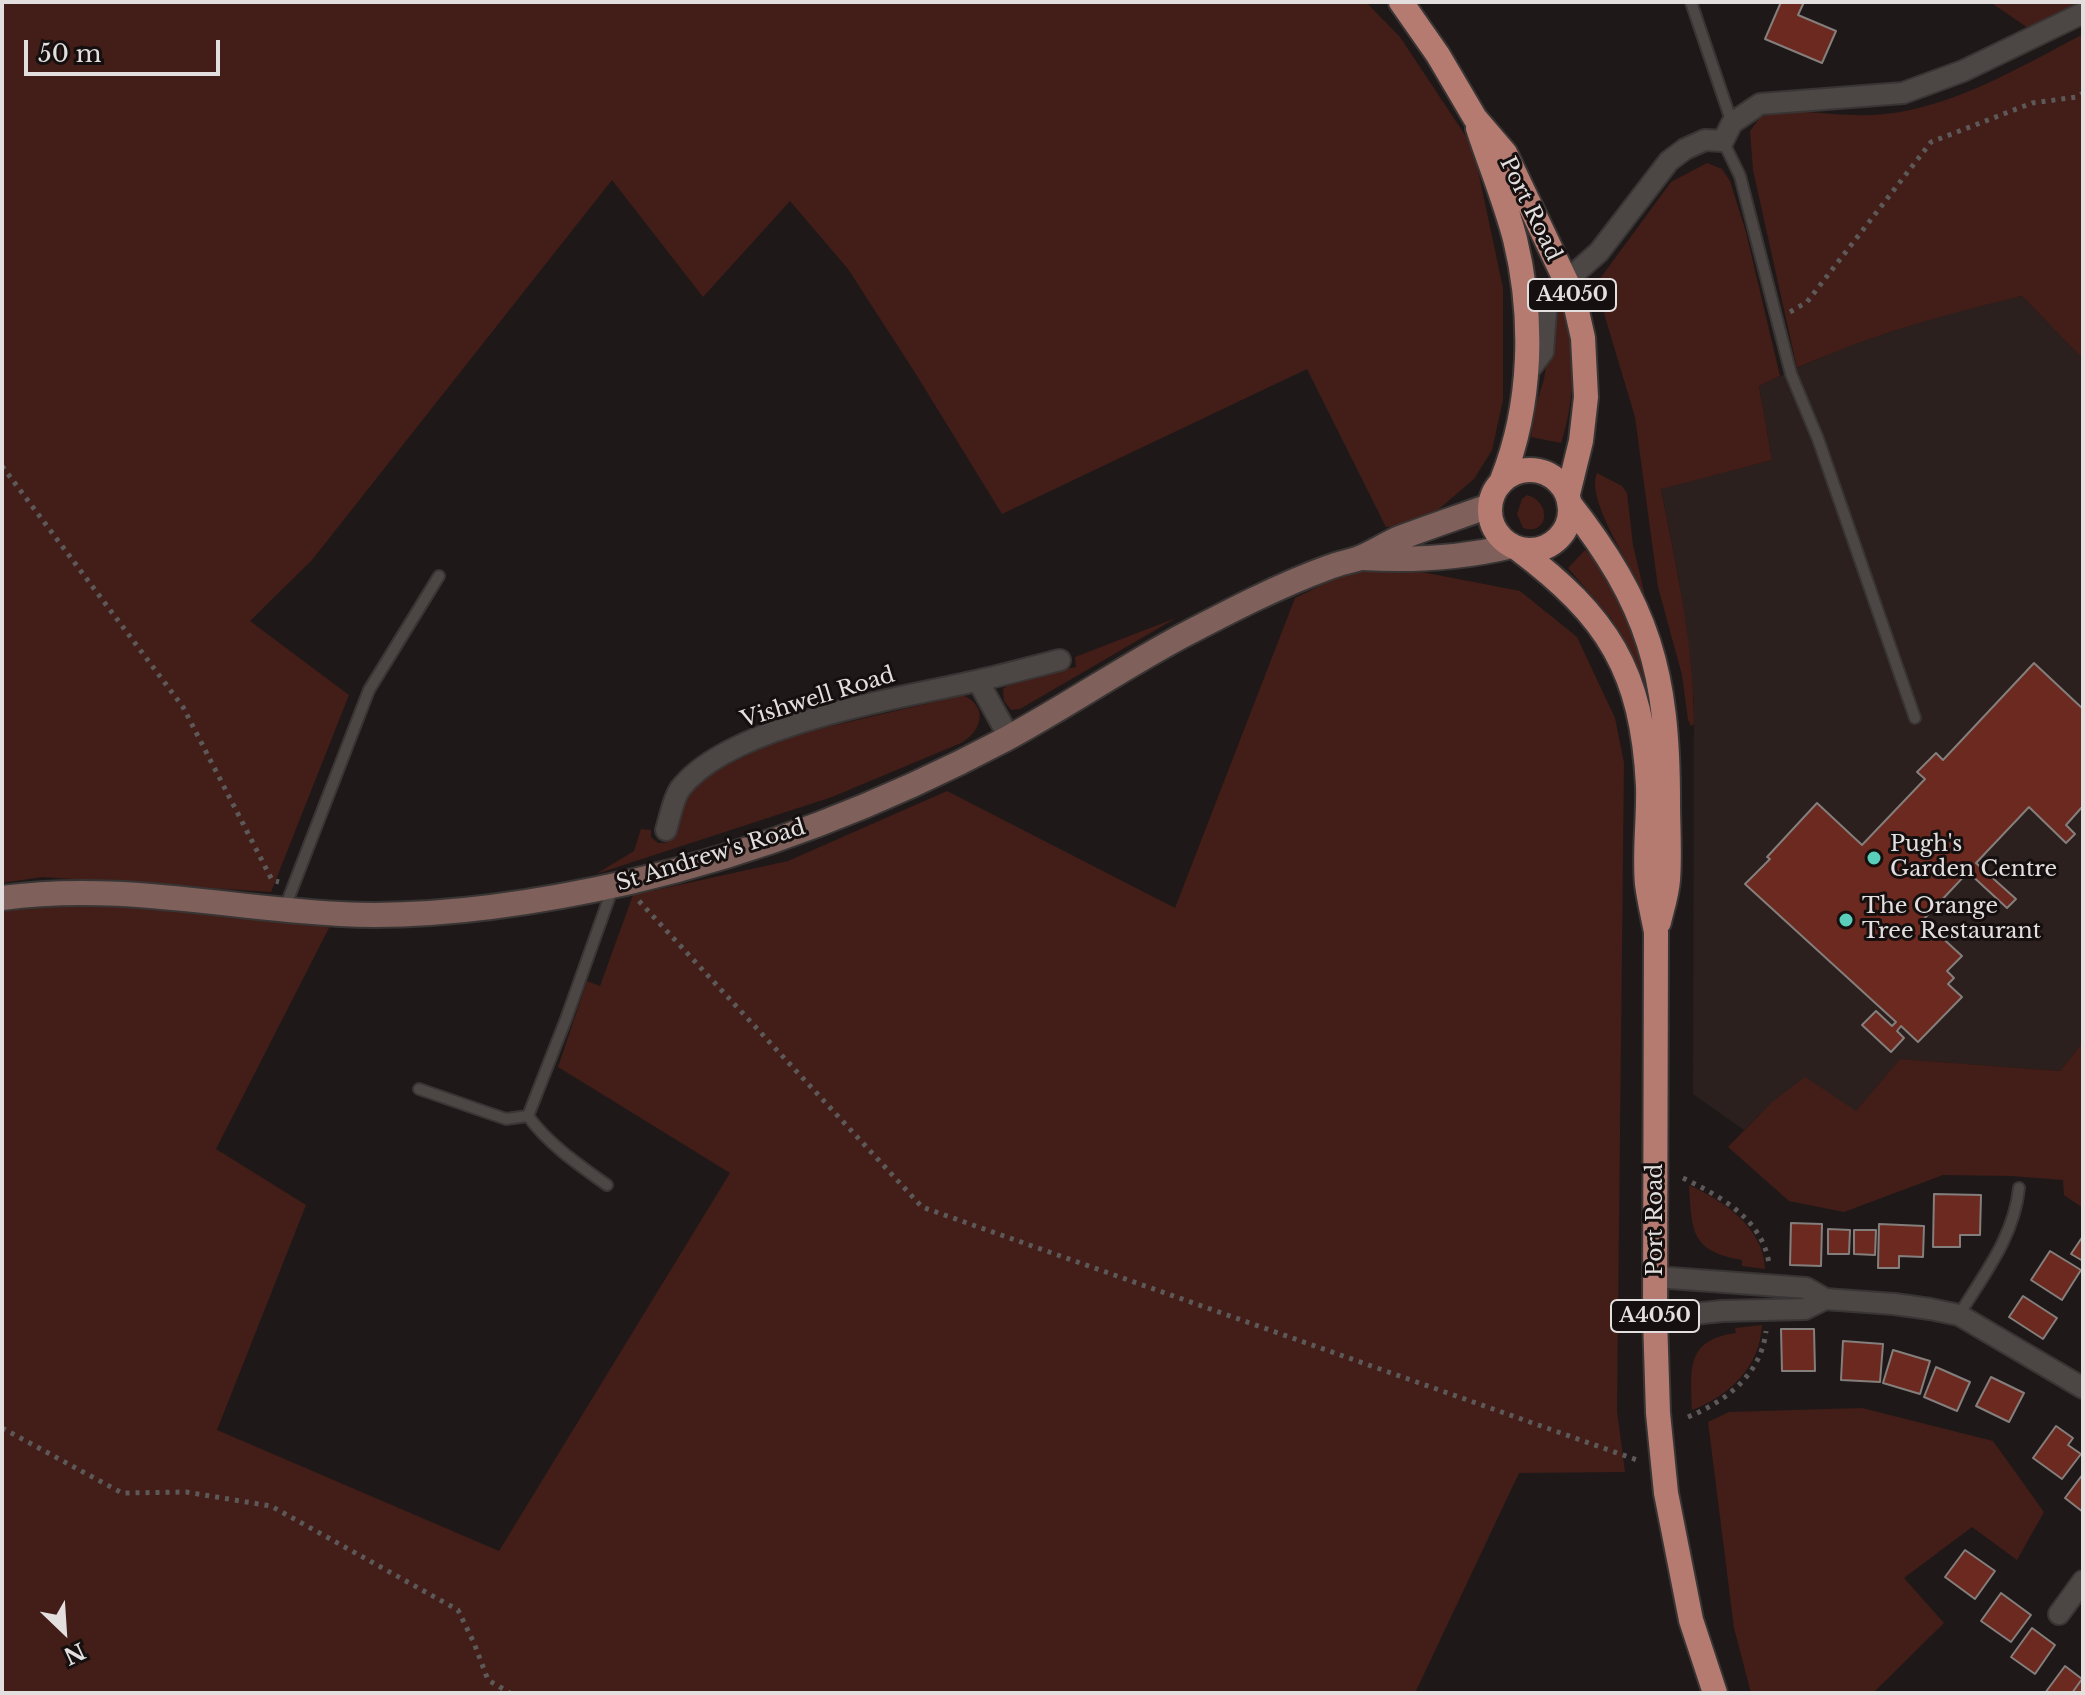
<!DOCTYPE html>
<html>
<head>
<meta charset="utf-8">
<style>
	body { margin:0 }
	#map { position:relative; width:2085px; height:1695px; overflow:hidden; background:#1e1918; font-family:"Libre Baskerville",serif }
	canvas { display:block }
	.frame { position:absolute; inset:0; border:4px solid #e2dfde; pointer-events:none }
	.north { position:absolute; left:24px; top:1591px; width:80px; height:80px; -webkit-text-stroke:6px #15100f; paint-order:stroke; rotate:155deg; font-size:22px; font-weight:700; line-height:32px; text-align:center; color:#e2dfde }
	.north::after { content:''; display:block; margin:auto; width:28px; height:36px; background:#e2dfde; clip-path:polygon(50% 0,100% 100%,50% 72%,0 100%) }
	.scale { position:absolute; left:24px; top:40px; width:196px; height:36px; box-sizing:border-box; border:4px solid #e2dfde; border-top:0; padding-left:10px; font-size:24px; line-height:28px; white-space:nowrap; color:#e2dfde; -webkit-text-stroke:6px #15100f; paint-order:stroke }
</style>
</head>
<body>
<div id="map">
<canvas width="2085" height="1695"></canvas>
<div class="frame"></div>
<div class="north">N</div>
<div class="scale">50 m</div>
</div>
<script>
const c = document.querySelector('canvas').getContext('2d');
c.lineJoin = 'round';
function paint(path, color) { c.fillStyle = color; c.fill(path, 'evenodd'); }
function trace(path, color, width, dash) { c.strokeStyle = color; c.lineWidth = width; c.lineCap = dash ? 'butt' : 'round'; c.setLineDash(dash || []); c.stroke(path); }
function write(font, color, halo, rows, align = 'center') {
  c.font = font + ' "Libre Baskerville",serif'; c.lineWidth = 6; c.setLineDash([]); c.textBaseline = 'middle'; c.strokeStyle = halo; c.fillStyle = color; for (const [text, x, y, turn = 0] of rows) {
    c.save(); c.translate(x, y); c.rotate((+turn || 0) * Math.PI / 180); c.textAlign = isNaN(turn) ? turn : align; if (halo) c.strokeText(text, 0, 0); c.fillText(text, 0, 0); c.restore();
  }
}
paint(new Path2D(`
	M 2022,296 L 2083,359 L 2083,1042 L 2060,1071 L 1900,1059 L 1856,1111 L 1771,1103 L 1744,1130 L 1693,1094 L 1694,702 L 1679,580 L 1661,488 L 1772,460 L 1759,386 L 1842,348 L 1944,314 Z`), '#2b201e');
paint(new Path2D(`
	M 2,2 L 1366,2 L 1400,37 L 1473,147 L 1503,288 L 1503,400 L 1492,450 L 1474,479 L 1432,515 L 1406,525 L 1386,527 L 1307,369 L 1002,514 L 914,371 L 848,269 L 790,201 L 703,297 L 612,180 L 312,560 L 250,621 L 349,695 L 271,892 L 42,877 L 2,883 Z
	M 1990,2 L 2080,2 L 2028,28 Z
	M 2083,34 L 2083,359 L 2022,296 C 1945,314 1870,335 1797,368 L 1753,170 L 1750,131 L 1763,114 C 1803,107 1844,119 1885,114 C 1951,108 2025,65 2083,34 Z
	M 1707,163 L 1722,169 L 1730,181 L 1746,232 L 1780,376 L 1759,386 L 1772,460 L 1661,489 C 1676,566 1694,645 1694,724 L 1691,726 L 1688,720 L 1682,675 L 1658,587 L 1635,417 L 1603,310 L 1599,280 L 1671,182 Z
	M 1562,300 C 1574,346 1577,396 1561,443 L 1531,437 L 1535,408 L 1544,379 L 1556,305 Z
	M 1597,473 L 1622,486 L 1627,493 L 1633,545 L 1645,596 C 1633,568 1585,500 1597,473 Z
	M 1527,495 C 1552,502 1549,536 1523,528 L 1517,514 L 1522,499 Z
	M 1585,550 C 1620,584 1635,635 1648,681 L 1644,682 L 1611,618 L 1568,568 Z
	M 1351,571 L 1422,572 L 1520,591 L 1577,637 L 1615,718 L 1624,763 L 1617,1411 L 1625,1472 L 1519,1473 L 1415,1693 L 2,1693 L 2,909 L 32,906 L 133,907 L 330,926 L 216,1149 L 306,1205 L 217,1430 L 499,1551 L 730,1173 L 558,1067 L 587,981 L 600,986 L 633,895 L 788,861 L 947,791 L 1175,908 L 1295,598 Z
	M 1176,618 L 1020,709 L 1011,710 L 1004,701 L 1003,689 L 1014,680 L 1076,667 L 1075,657 Z
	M 963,695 C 989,707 982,731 961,743 L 832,797 L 596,874 L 634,851 L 641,829 L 651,830 L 651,837 L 658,843 L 665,843 L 675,836 L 685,797 L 696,784 L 713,772 L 785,737 Z
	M 2083,1042 L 2083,1208 L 2064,1195 L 2063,1180 L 2011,1176 L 1943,1175 L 1844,1212 L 1789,1201 L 1728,1147 L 1771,1103 L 1805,1077 L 1856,1111 L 1900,1059 L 2060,1071 Z
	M 1689,1185 C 1722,1200 1764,1227 1765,1269 L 1742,1266 L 1742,1260 C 1690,1251 1692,1231 1689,1185 Z
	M 1762,1325 C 1760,1367 1729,1396 1692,1410 C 1691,1369 1685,1340 1736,1333 L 1735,1328 Z
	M 1862,1408 L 1993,1441 L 2044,1512 L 2017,1560 L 1972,1527 L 1904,1578 L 1944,1623 L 1873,1693 L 1751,1693 L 1734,1628 L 1708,1422 L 1729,1412 Z`), '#431d17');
const building = new Path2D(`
	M 1781,2 L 1804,2 L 1798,15 L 1836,31 L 1822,63 L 1765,39 Z
	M 2034,663 L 2083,709 L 2083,806 L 2066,825 L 2075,834 L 2066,843 L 2029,807 L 1976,863 L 2016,899 L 2007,908 L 1968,872 L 1923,920 L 1962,956 L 1947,971 L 1954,978 L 1948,984 L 1962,997 L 1918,1042 L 1901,1026 L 1897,1031 L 1904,1038 L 1891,1052 L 1862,1025 L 1876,1011 L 1892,1026 L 1896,1022 L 1745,884 L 1770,859 L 1767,857 L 1817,803 L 1862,845 L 1925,779 L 1917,772 L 1936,753 L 1943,760 Z
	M 1934,1194 L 1981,1195 L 1980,1235 L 1960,1235 L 1960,1247 L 1933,1247 Z
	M 1791,1223 L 1822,1224 L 1821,1266 L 1790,1265 Z
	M 1879,1224 L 1924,1226 L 1923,1257 L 1899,1256 L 1899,1268 L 1878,1268 Z
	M 1828,1229 L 1850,1230 L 1849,1254 L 1828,1254 Z
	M 1854,1230 L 1876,1230 L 1875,1255 L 1854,1254 Z
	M 2083,1236 L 2083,1261 L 2071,1254 Z
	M 2050,1251 L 2081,1270 L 2062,1300 L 2031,1280 Z
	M 2023,1296 L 2057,1318 L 2043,1339 L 2009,1317 Z
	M 1781,1329 L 1814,1329 L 1815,1371 L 1782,1371 Z
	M 1843,1341 L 1883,1344 L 1880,1382 L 1841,1380 Z
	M 1893,1350 L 1930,1361 L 1920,1394 L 1883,1383 Z
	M 1936,1367 L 1970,1382 L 1957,1411 L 1924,1397 Z
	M 1991,1377 L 2024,1393 L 2009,1422 L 1976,1406 Z
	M 2056,1426 L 2073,1438 L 2068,1445 L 2081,1454 L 2062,1479 L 2033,1458 Z
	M 2083,1474 L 2083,1512 L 2065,1498 Z
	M 1965,1550 L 1995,1571 L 1975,1599 L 1945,1577 Z
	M 2001,1593 L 2031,1615 L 2011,1642 L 1981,1621 Z
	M 2032,1628 L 2055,1645 L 2035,1674 L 2011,1657 Z
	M 2065,1666 L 2082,1679 L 2072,1693 L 2045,1693 Z
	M 2082,1679 L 2083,1693 L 2072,1693 Z`);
paint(building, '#6b291f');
trace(building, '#847e7c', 2);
const lane = new Path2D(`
	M 1691,2 L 1732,123
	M 1723,141 L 1740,176 L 1791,374 L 1818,439 L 1915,718
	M 284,910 L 369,690 L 439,576
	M 419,1089 L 506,1119 L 528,1116
	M 607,1185 C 579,1165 548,1144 528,1116 L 566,1019 L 613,887
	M 1959,1315 C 1984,1274 2014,1237 2019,1188`);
const street = new Path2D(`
	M 1526,374 L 1543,352 L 1547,298 L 1599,252 L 1669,161 L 1685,149 L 1705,140 L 1723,141 L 1732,123 L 1760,104 L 1903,93 L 1963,71 L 2083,13
	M 978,681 L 1009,737
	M 666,830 C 670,817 673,799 680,789 C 728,725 900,698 976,681 C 1004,675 1032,667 1060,660
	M 1656,1277 L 1806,1288 L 1825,1299
	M 1655,1318 L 1722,1311 L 1805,1309 L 1825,1299 L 1894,1304 L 1930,1309 L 1959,1315 L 2083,1388
	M 2059,1614 L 2083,1581`);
const secondary = new Path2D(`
	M 1363,558 C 1413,561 1462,558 1512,546
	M 2,898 C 119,882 225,908 340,914 C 436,919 537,903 630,882 C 760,852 889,801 1006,739 C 1067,706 1124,667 1184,635 C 1230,611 1278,586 1327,568 C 1337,564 1347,562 1357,559 C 1372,554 1385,544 1400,538 C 1429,527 1459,517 1489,506`);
const primary = new Path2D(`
	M 1401,2 L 1438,55 L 1475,118 L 1505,153 L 1574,298 L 1583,338 L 1586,397 L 1581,441 L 1568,494
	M 1478,128 C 1490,165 1505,201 1515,239 C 1534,317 1532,405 1502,480
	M1490 510a40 40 0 1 1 80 0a40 40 0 1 1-80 0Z
	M 1569,503 C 1649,605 1668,673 1668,801 C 1668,827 1670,854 1668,880 C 1667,894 1662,909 1659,922
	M 1518,549 C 1608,617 1642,670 1648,786 C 1649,818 1644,852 1647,884 C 1649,900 1653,916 1656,932 L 1655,1318 L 1658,1413 L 1666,1493 L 1691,1620 L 1715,1693`);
trace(lane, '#383534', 14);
trace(street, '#383534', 24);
trace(secondary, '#383534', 28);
trace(primary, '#383534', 28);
trace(new Path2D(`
	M 1790,312 L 1807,302 L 1931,142 L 2032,103 L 2077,97 L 2083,93
	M 2,466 L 183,707 L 272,880 L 279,882
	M 639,901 L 922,1207 L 1640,1461
	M 1683,1178 C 1720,1196 1764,1220 1769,1265
	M 1688,1417 C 1726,1401 1761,1375 1766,1331
	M 2,1428 L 122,1493 L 186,1492 L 271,1506 L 458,1610 L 474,1643 L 488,1680 L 510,1693`), '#5d5958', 5, [4, 6]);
trace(lane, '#4c4645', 10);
trace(street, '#4c4645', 20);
trace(secondary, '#80605b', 24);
trace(primary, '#b57b70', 24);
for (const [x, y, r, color] of [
	[1874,858,8,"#5bcebb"],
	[1846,920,8,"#5bcebb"]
]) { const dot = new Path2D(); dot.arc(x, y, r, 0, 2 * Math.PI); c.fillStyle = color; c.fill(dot); trace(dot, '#15100f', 3); }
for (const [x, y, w] of [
	[1572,295,88],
	[1655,1316,88]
]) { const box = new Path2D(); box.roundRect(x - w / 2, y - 16, w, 32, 6); c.fillStyle = '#15100f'; c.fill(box); trace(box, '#e2dfde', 2); }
write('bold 20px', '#e2dfde', null, [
	["A4050",1572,295],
	["A4050",1655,1316]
]);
write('22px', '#e2dfde', '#15100f', [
	["Port Road",1530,209,64],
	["Vishwell Road",818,698,-17],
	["St Andrew's Road",711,856,-17],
	["Port Road",1656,1220,-90]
]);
write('22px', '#e2dfde', '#15100f', [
	["Pugh's",1890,845],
	["Garden Centre",1890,870],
	["The Orange",1862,907],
	["Tree Restaurant",1862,932]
], 'left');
</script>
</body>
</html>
